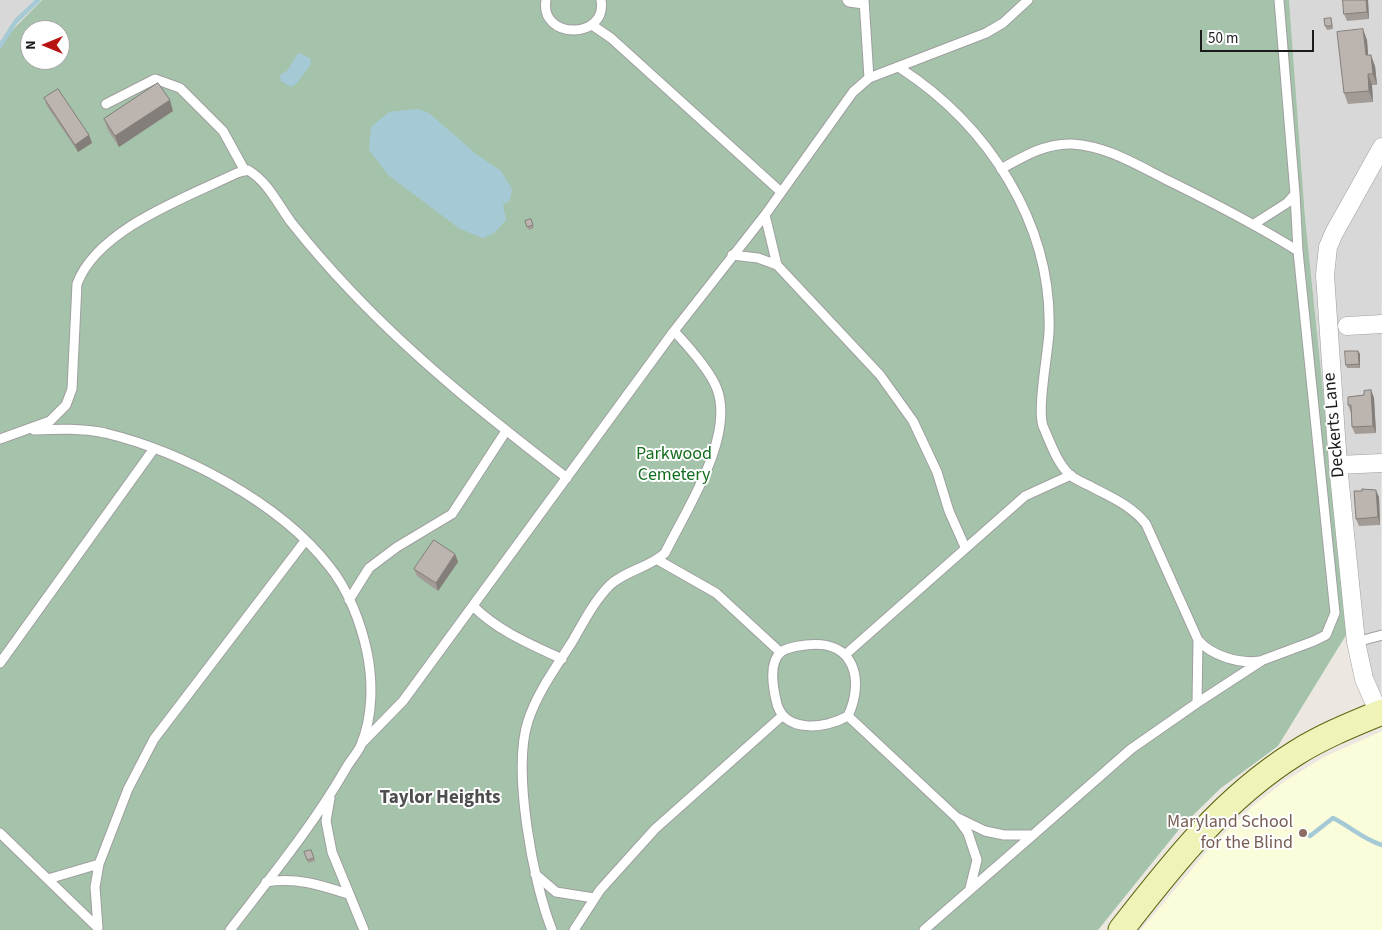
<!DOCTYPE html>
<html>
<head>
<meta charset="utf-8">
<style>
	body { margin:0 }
	#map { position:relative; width:1382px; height:930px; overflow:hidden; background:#ece8e1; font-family:"Source Sans 3",sans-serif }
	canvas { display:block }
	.north { position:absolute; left:20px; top:20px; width:50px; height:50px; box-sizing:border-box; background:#fff; border:1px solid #a4a4a4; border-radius:50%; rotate:270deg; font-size:14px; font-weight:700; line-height:20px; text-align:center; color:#1b1b1b }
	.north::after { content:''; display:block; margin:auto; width:18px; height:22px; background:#b51411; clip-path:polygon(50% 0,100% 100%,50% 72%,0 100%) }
	.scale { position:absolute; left:1200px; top:30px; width:114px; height:22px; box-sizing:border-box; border:2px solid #1b1b1b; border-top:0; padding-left:6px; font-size:15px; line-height:18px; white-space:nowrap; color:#1b1b1b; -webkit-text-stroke:4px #fff; paint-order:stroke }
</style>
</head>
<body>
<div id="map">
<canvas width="1382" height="930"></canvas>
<div class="north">N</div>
<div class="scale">50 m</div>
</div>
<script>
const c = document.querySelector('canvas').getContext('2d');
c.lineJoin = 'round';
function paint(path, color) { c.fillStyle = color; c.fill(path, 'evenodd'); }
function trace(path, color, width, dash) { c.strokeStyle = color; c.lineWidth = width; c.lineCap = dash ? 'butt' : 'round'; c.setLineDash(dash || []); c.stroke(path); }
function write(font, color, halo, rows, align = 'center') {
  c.font = font + ' "Source Sans 3",sans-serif'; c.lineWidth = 4; c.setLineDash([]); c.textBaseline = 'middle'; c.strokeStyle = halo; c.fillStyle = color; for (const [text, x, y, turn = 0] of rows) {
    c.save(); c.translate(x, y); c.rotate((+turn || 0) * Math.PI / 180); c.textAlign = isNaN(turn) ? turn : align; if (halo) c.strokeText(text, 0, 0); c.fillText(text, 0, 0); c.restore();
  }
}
paint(new Path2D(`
	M 0,0 L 42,0 L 0,43 Z
	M 1289,0 L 1382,0 L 1381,693 L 1373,684 L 1367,666 L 1330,460 L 1305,217 Z`), '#d9d8d8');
paint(new Path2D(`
	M 1382,731 L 1382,930 L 1141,930 L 1212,845 L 1254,805 L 1285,781 L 1324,757 Z`), '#fbfcda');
paint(new Path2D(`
	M 42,0 L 1289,0 L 1305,217 L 1348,632 L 1278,746 L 1221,788 L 1181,827 L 1098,930 L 0,930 L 0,43 ZM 30,30 L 60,30 L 60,60 L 30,60 Z`), '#a4c3aa');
paint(new Path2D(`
	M 298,53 L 310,58 L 311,64 L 297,83 L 291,87 L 281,81 L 280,75 L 287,71 Z
	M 418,109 L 429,113 L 476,154 L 501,171 L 512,189 L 510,201 L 503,204 L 506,220 L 494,233 L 483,238 L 460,229 L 388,175 L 369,150 L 371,127 L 389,112 Z`), '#a5cad6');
trace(new Path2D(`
	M 0,46 L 16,21 L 38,0
	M 1301,830 L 1310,836 L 1333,818 C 1351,827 1363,839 1382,845`), '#a5cad6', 4.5);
const lane = new Path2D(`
	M 546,0 C 539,40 608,40 601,0
	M 847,0 L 849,2 L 864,4
	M 592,25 L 611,38 L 781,192
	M 869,78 L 986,33 L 1003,23 L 1028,0
	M 106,104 L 155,79 L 180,88 L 223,131 L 245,171
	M 1001,169 C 1024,156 1046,143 1072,144 C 1107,146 1137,165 1167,180 C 1212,202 1255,224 1298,251 L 1335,613 L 1326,635 L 1314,641 L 1263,660 L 1197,703
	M 1295,194 L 1298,251
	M 765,215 L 777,265 L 880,375 L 913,421 L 937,472 L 949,511 L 965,547
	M 1254,224 L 1287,203 L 1295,194 L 1279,0
	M 732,255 L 758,258 L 777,265
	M 34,430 C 57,429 82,428 105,433 C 183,452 279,502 329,566 C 348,589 361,623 367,652 C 373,681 373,716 361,745 C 357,754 349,762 345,770 C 312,827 270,878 230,930
	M 0,439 L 50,421 L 66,405 L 72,389 L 77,284 C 97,229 187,197 237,173 L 248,170 C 269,183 277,203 291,222 C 310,246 330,269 351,291 C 417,361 492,420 567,478
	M 658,560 L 716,593 L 780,652
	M 349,600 L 369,568 L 397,547 L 452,514 L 506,431
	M 473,606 C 498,631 530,644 562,659
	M 1198,640 C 1212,656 1239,664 1260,661
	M 1356,642 L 1382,635
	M 846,654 L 1025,496 L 1071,475
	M 0,663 L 153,450
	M 848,716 C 825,729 782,734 776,700 C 773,687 769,662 781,652 C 787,647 798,646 806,645 C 854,639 865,679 848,716 L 956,817 L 985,831 L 1004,835 L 1033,835 L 1131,749 L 1197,703 L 1198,640 L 1146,524 C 1131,505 1110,497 1090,486 C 1084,483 1076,480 1070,475 C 1057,463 1050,442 1043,426 C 1037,409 1048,353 1049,332 C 1053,224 988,125 900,68
	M 362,743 L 403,701 L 674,331
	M 330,798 L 326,821 L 332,852 L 364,930
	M 958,819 L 968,833 L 977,860 L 970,888
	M 0,833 L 96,926
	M 535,874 L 556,892 L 594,898
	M 48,879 L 99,864 L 128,789 L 154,739 L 305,541
	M 266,882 C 296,877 321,885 348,894
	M 98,928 L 95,887 L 99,864
	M 552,930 C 533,883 512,770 528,721 C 537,693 556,667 572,642 C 583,623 594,601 610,585 C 626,570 649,568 665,553 C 686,510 735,437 717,389 C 710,370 688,346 674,331 L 765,215 L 853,92 L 869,78 L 864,0
	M 574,930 L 600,890 L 655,829 L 782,716
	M 924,930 L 1033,835`);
const street = new Path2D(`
	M 1347,326 L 1382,324
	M 1338,465 L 1382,463
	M 1379,713 L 1364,679 L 1356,642 L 1338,465 L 1325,275 L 1328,247 L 1334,233 L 1382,147`);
const secondary = new Path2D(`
	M 1121,930 C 1173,863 1224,798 1296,753 C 1323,736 1353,724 1382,712`);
trace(lane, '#9f9f9f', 11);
trace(street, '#9f9f9f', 19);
trace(secondary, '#5b670e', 27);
trace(lane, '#fff', 9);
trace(street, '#fff', 18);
trace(secondary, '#eff3b8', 25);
paint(new Path2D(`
	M 1343,0 L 1368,0 L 1369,19 L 1347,21 L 1344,14 Z
	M 1331,18 L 1332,22 L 1333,29 L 1327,30 L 1325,26 Z
	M 1367,40 L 1368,55 L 1375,66 L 1377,85 L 1372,85 L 1373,102 L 1348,104 L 1344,93 Z
	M 44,98 L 89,135 L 92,143 L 78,152 L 47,106 Z
	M 173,111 L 119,147 L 108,130 L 104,119 Z
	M 531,219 L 534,228 L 529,230 L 525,221 Z
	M 1358,351 L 1360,354 L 1360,368 L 1347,368 L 1346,365 Z
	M 1371,390 L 1374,398 L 1376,433 L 1355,434 L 1352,427 L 1352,413 L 1351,413 L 1348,405 Z
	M 1379,497 L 1380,525 L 1359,526 L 1356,519 Z
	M 455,554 L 458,562 L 438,591 L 417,576 L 414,569 Z
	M 311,850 L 315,861 L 308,863 L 307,860 Z`), '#a29b96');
paint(new Path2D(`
	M 1366,0 L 1368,0 L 1369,19 L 1367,12 Z
	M 1363,29 L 1367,40 L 1369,66 L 1366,55 Z
	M 1371,55 L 1375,66 L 1377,85 L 1373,74 Z
	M 1368,74 L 1372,85 L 1373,102 L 1369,91 Z
	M 170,100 L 173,111 L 119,147 L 115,136 Z
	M 89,135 L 92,143 L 78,152 L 75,145 Z
	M 1358,351 L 1360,354 L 1360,368 L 1359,364 Z
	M 1371,390 L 1374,398 L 1376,433 L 1373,426 Z
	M 1376,490 L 1379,497 L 1380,525 L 1378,517 Z
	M 455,554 L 458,562 L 438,591 L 436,583 Z`), '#847e7a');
const building = new Path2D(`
	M 1343,0 L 1366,0 L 1367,12 L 1344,14 Z
	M 1331,18 L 1332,26 L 1325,26 L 1324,19 Z
	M 1363,29 L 1366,55 L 1371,55 L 1373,74 L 1368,74 L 1369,91 L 1344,93 L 1337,32 Z
	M 158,83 L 170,100 L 115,136 L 104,119 Z
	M 58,89 L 89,135 L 75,145 L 44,98 Z
	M 531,219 L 533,225 L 527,227 L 525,221 Z
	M 1345,351 L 1358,351 L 1359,364 L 1346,365 Z
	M 1371,390 L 1373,426 L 1352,427 L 1351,405 L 1348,405 L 1348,397 L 1364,395 L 1364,391 Z
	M 1362,489 L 1376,490 L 1378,517 L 1356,519 L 1354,491 L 1362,491 Z
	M 434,540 L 455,554 L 436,583 L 414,569 Z
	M 311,850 L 314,858 L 307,860 L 304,852 Z`);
paint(building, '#bcb4ae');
trace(building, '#847e7a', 1);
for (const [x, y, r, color] of [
	[1303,833,5,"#8d6e63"]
]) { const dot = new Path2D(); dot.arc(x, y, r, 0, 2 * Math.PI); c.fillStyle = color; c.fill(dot); trace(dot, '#fff', 2); }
write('18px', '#1b1b1b', '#fff', [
	["Deckerts Lane",1335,425,-95]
]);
write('18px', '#146e1e', '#fff', [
	["Parkwood",674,455],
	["Cemetery",674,476]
]);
write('18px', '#785e54', '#fff', [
	["Maryland School",1293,823],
	["for the Blind",1293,844]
], 'right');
write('bold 19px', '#4e4e4e', '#fff', [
	["Taylor Heights",440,799]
]);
</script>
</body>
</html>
